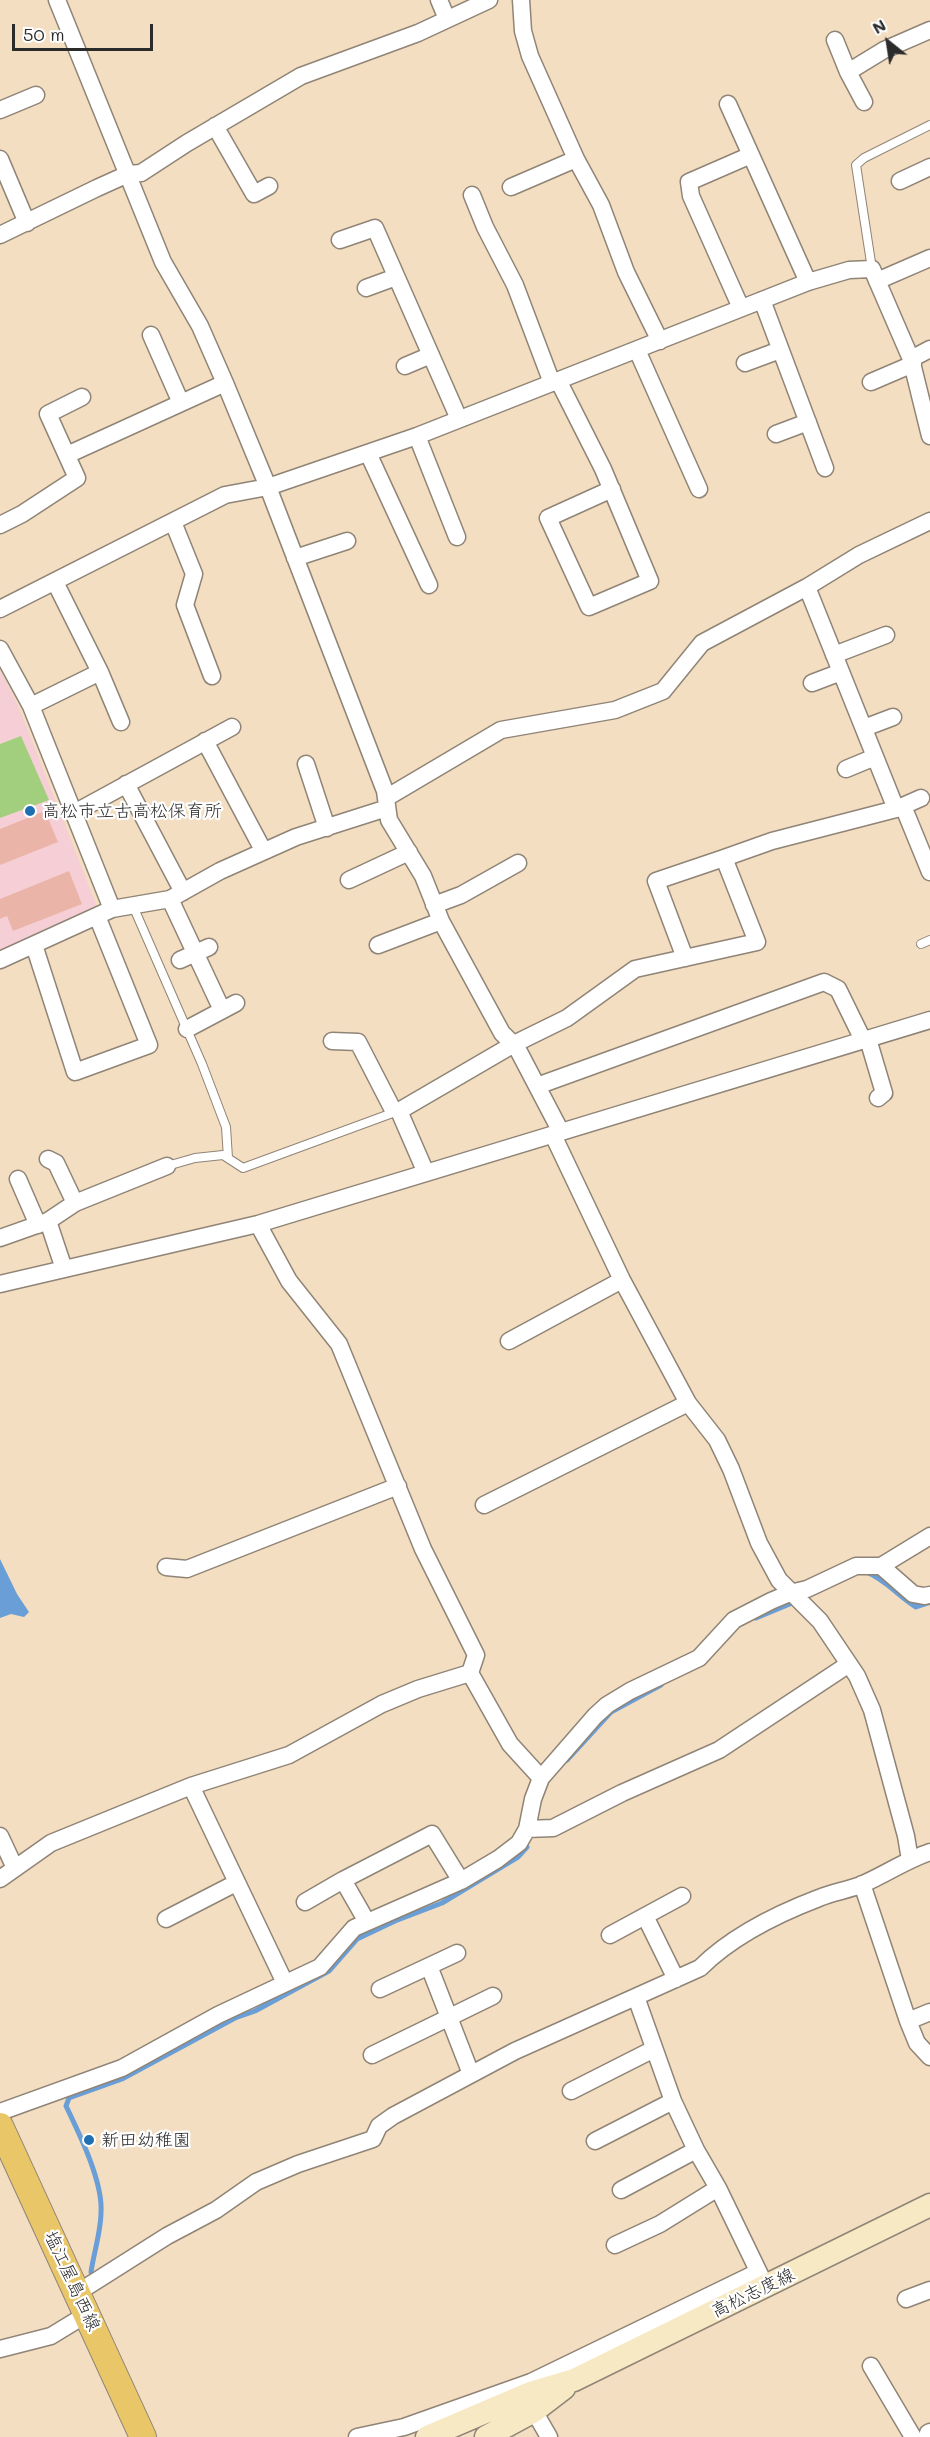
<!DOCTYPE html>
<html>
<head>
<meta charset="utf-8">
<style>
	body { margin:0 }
	#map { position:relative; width:930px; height:2437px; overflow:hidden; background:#f3dec2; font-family:Mali,sans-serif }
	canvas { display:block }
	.north { position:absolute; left:858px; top:12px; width:60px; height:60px; -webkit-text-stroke:4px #fff; paint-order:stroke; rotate:330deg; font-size:16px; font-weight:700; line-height:24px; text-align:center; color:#2b2b2b }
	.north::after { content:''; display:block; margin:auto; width:21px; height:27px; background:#2b2b2b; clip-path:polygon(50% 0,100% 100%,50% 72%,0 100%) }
	.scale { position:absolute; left:12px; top:24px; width:141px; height:27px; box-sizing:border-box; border:3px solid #2b2b2b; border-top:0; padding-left:8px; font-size:18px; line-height:21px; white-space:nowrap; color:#2b2b2b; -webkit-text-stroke:4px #fff; paint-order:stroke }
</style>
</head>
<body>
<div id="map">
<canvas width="930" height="2437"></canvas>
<div class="north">N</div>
<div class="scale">50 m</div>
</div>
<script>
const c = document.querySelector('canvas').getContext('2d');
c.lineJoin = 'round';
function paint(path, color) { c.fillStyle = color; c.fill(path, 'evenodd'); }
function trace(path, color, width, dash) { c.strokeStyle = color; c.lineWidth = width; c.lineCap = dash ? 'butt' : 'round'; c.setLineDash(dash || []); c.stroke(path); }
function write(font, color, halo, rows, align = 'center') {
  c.font = font + ' Mali,"Klee One",sans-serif'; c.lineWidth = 4.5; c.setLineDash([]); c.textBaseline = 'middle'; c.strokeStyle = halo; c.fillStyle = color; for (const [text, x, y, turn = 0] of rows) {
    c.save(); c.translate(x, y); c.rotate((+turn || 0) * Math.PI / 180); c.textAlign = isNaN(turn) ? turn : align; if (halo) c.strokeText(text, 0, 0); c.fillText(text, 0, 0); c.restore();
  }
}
paint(new Path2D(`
	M 0,670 L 18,705 L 98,909 L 0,953 Z`), '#f6cfd6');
paint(new Path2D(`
	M 21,736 L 49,800 L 0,818 L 0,744 Z`), '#a1cf7d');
paint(new Path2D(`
	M 0,1559 L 17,1594 L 29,1612 L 24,1617 L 11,1614 L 0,1618 Z`), '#6a9ed6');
trace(new Path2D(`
	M 866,1572 C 885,1579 898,1596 916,1607 L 928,1603
	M 756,1618 L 797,1601
	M 567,1760 L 611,1712 L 661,1685
	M 91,2272 C 94,2252 101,2231 101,2212 C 103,2182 79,2133 66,2106 L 69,2098 L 122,2079 L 235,2018 L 255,2011 L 329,1971 L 357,1939 L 395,1921 L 442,1903 L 518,1857 L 527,1847`), '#6a9ed6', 5);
paint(new Path2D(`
	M 45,811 L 58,842 L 0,865 L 0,829 Z
	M 69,871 L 82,904 L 13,931 L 7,916 L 0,919 L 0,899 Z`), '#eab5a8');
const service = new Path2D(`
	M 872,269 L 856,165 L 864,158 L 930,125
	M 133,906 L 202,1064 L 226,1127 L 228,1158
	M 921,944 L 930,940
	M 167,1166 L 195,1158 L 223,1155 L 243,1168 L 398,1111`);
const minor = new Path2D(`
	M 57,0 L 163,262 L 200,326 L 225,383 L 268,487 L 385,791 L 389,820 L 423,876 L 441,921 L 502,1033 L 517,1048 L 561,1132
	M 439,0 L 447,19
	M 521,0 L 523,31 L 530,56 L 576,159 L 601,205 L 626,272 L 660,341
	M 835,40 L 848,72 L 864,102
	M 848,72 L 884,50 L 930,30
	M 728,104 L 808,282
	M 0,110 L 36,95
	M 215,126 L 254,194 L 269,186
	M 0,159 L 27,223
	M 900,181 L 930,167
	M 511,187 L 576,159
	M 472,195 L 485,227 L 515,285 L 552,383
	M 0,235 L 97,188 L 128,174 L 141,173 L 187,143 L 301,76 L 418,33 L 489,0
	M 340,240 L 375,228 L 459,419
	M 877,281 L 930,258
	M 366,288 L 396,277
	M 762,300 L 825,468
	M 741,308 L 691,196 L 689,182 L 751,155
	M 151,335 L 181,403
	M 637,350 L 699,489
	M 911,359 L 930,349
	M 745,363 L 780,350
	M 405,366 L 431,355
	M 558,380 L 603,469 L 650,581 L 589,607 L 548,518 L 612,489
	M 871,382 L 913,364
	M 776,434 L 808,422
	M 417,436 L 457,537
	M 368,453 L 429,585
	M 67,455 L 225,383
	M 173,522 L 194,574 L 185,605 L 212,676
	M 0,525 L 22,514 L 77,478 L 48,414 L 82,397
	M 295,558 L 347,541
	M 55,582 L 100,672 L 121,722
	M 807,587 L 896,809
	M 0,609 L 225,495 L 268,487 L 417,436 L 808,282 L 849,270 L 872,269 L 911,359 L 930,436
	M 0,649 L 31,706 L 112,909
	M 834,655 L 886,635
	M 812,683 L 841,672
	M 31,706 L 100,672
	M 864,728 L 893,717
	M 205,741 L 263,850
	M 306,764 L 327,828
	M 846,769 L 875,757
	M 126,784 L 183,892
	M 386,798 L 501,730 L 615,710 L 663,691 L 702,643 L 807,587 L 859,555 L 930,521
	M 903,806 L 930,872
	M 74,813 L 232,727
	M 349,880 L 409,852
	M 170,899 L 222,1010
	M 434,905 L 461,895 L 518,863
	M 34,945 L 75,1072 L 149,1045 L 97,916
	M 378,945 L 441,921
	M 685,958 L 656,881 L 724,858
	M 0,960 L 112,909 L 170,899 L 220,871 L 296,837 L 387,808
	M 180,960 L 209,947
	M 187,1029 L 236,1003
	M 868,1039 L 884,1093 L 878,1098
	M 332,1041 L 358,1042 L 392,1108 L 399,1111
	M 537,1086 L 824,982 L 838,989 L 863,1040
	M 553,1135 L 622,1280 L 688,1403 L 717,1440 L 731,1469 L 759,1543 L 779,1580 L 820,1621 L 857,1676 L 872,1710 L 906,1836 L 910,1860
	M 48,1159 L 56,1163 L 75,1203
	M 426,1173 L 399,1111 L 514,1044 L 567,1018 L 635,969 L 757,942 L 724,858 L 772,841 L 896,809 L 921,798
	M 18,1179 L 38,1225
	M 48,1221 L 64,1269
	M 0,1238 L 48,1221 L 75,1203 L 167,1166
	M 0,1284 L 258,1224 L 930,1020
	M 509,1341 L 622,1280
	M 484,1505 L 688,1403
	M 881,1566 L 930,1536
	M 166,1567 L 187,1569 L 398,1486
	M 470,1673 L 510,1744 L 541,1778
	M 191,1786 L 285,1983
	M 527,1829 L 553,1828 L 622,1793 L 719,1750 L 849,1664
	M 0,1836 L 15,1868
	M 0,1879 L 51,1843 L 191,1786 L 289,1755 L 382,1704 L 418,1689 L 470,1673 L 476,1655 L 423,1549 L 339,1344 L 289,1281 L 258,1224
	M 343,1880 L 432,1834 L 461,1881
	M 862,1884 L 908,2021 L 917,2043 L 930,2057
	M 305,1902 L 343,1880 L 367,1922
	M 645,1916 L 676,1979
	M 166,1919 L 236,1883
	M 610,1935 L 682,1896
	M 429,1966 L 471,2074
	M 380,1989 L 457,1953
	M 636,1997 L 673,2101 L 696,2150 L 718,2188 L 763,2281
	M 908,2021 L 930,2012
	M 372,2055 L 493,1996
	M 571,2091 L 654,2049
	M 0,2112 L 122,2068 L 218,2015 L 320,1967 L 354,1928 L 461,1881 L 498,1859 L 519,1843 L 527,1829 L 533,1799 L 541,1778 L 595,1716 L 607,1705 L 630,1691 L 699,1658 L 734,1620 L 771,1601 L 790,1593 L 807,1589 L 856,1566 L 881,1566 L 913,1594 L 924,1596 L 930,1595
	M 595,2141 L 673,2101
	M 621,2190 L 696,2150
	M 615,2245 L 660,2224 L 718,2188
	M 77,2293 L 167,2236 L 216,2210 L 256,2182 L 298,2164 L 373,2139 L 379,2126 L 393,2116 L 515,2051 L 700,1968 C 731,1937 777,1914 819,1898 C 833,1892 849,1890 863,1884 C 886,1874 906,1860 930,1852
	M 906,2299 L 930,2290
	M 0,2349 L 51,2336 L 87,2314
	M 871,2366 L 913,2437
	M 534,2411 L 549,2437
	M 928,2433 L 930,2432
	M 357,2437 L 404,2427 L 531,2382 L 758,2272`);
const secondary = new Path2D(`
	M 427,2437 L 530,2393 L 574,2380 L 930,2205
	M 486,2437 L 534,2411 L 564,2388`);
const primary = new Path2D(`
	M 0,2126 L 143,2437`);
trace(service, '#8f8476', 10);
trace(minor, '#8f8476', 19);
trace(secondary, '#8f8476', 25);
trace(primary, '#8f8476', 28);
trace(service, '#fff', 8);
trace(minor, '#fff', 16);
trace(secondary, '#f6e9c3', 22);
trace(primary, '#e9c769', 26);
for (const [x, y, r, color] of [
	[30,811,6,"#1f6fb2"],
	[89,2140,6,"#1f6fb2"]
]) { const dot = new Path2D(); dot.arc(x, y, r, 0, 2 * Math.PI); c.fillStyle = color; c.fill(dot); trace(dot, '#fff', 2); }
write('18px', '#2b2b2b', '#fff', [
	["高松市立古高松保育所",42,811],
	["新田幼稚園",101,2140]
], 'left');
write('18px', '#2b2b2b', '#fff', [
	["塩江屋島西線",72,2281,65],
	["高松志度線",753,2293,-26]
]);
</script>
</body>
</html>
